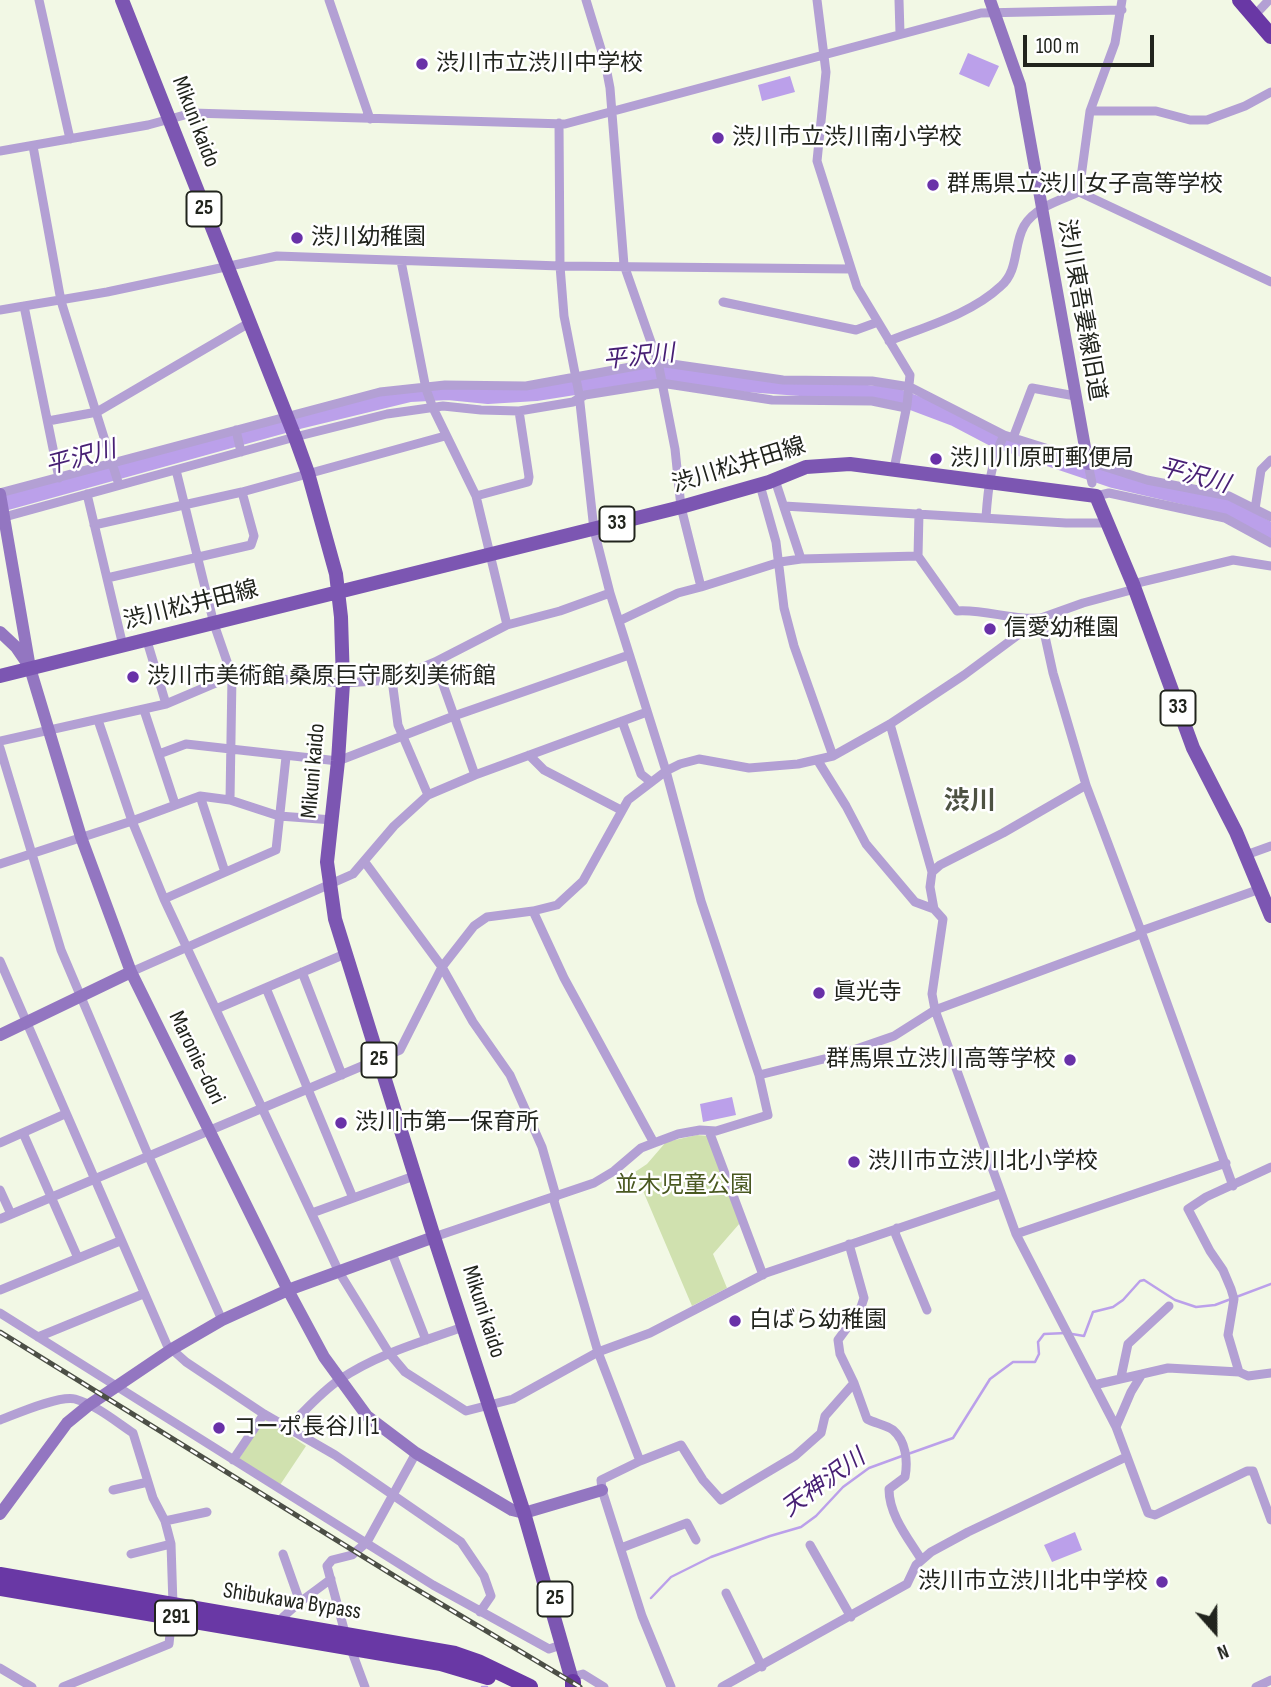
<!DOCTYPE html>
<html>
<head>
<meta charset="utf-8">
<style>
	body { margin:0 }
	#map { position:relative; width:1271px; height:1687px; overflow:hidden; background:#f2f8e5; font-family:"Sofia Sans Condensed",sans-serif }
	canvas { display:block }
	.north { position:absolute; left:1180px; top:1596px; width:70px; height:70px; -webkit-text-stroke:5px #fff; paint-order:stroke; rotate:159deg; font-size:19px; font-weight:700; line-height:28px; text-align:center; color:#21241d }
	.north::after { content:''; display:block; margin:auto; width:24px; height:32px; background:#21241d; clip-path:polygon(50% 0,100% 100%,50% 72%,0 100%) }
	.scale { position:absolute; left:1023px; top:35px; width:131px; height:32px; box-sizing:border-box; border:4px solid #21241d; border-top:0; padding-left:9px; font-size:21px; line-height:24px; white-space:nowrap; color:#21241d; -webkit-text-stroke:5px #fff; paint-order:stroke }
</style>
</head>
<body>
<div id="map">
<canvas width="1271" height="1687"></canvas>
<div class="north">N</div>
<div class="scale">100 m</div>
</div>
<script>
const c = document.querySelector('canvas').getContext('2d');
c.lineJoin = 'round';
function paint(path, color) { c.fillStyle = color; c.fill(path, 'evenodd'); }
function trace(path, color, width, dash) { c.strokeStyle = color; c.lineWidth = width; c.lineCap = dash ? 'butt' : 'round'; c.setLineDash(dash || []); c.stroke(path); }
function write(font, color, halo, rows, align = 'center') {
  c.font = font + ' "Sofia Sans Condensed","Noto Sans JP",sans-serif'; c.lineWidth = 5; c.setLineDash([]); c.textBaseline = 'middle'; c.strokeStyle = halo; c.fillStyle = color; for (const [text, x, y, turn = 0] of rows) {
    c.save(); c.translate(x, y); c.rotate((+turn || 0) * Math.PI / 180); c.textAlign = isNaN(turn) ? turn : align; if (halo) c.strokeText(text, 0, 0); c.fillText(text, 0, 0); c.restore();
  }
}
paint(new Path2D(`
	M 697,1135 L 708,1136 L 740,1223 L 713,1254 L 727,1288 L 692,1306 L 635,1172 L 647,1164 L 666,1142 Z
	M 267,1420 L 306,1446 L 280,1485 L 239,1459 L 262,1421 Z`), '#d0e1af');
paint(new Path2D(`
	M 968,53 L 999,66 L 989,87 L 959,74 Z
	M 790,76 L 795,92 L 762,101 L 758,85 Z
	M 732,1097 L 736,1115 L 703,1122 L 700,1104 Z
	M 1075,1532 L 1082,1550 L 1052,1562 L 1044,1545 Z`), '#bba0ea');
trace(new Path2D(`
	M 1072,1334 L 1084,1336 L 1093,1312 L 1113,1307 L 1123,1300 L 1140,1281 L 1144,1280 L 1175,1300 L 1196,1307 L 1215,1305 L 1271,1284
	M 908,1454 L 953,1438 L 990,1379 L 1013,1362 L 1035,1362 L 1039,1354 L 1038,1342 L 1044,1334 L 1066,1333
	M 651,1598 L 671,1577 L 711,1557 L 770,1536 L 801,1527 L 816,1516 L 843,1487 L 869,1468 L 902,1456
	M 482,1687 L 487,1687`), '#bba0ea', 2.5);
trace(new Path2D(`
	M 0,504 L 299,421 L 410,394 L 448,392 L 488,396 L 536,393 L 650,375 L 675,373 L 734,383 L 893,395 L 954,418 L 994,439 L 1042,456 L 1113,480 L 1228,507 L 1271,531`), '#bba0ea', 16);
trace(new Path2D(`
	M 39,0 L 70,139
	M 329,0 L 370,119
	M 586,0 L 605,62 L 610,88 L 624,265 L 658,362 L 675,449 L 681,507 L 701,587 L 780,562 L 801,559 L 918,556
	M 817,0 L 826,72 L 817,161 L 857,287 L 910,375 L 907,405 L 894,469
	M 899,0 L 900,33
	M 1254,16 L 1269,0
	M 1090,111 L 1156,111 L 1190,120 L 1207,120 L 1245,106 L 1271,92
	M 33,146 L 61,301 L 119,485
	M 0,151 L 148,125 L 192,113 L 565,124 L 981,13 L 1122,10
	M 1079,192 L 1090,111 L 1115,43 L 1122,0
	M 401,261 L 426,389 L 433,408 L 476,496 L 507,625
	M 723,302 L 856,330 L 878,322
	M 24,306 L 59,478
	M 0,310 L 107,292 L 277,256 L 560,266 L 850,269
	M 889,341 C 927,326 971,314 1001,286 C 1019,270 1013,246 1024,226 C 1035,207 1061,200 1079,192 L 1271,282
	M 48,421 L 97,412 L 249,323
	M 236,430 L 241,452
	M 1013,438 L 1032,388 L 1075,396
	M 1088,464 L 1092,483
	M 176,470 L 214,624 L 232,676 L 343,683 L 392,680 L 435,662 L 507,625 L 560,611 L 610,593
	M 775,480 L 801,559
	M 760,485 L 776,542 L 784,608 L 794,646 L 833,756
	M 0,493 L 380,392 L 445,385 L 526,386 L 658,362 L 783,380 L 872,381 L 910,387 L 1004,435 L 1147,480 L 1229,496 L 1271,517
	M 87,494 L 123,646
	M 476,496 L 528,482 L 529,477 L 519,411
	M 1096,496 L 1109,493 L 1225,518 L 1271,543
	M 784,506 L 1066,523 L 1109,523
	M 1255,509 L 1261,470 L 1271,460
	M 919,513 L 918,556 L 957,611 C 986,609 1013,621 1041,618 L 1053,673 L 1086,785 L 1141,931 L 1233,1186
	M 986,517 C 988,488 991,462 1004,435
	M 1,518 L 295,437 L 387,414 L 443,406 L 481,410 L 519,411 L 573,402 L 585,395 L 661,383 L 772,400 L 872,401 L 906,408
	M 94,525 L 242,492 L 445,436
	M 107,578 L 251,545 L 254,536 L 242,492
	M 1133,584 L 1233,560 L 1271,566
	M 619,621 L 678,593 L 701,587
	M 147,641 L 166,704
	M 435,662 L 475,775
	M 392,680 L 398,725 L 428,795
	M 144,710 L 175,804
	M 98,720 L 132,821 L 164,899 L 339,1272 L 389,1353 L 405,1372 L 466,1411 L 513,1399 L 598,1352 L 650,1333 L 766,1273 L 1000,1194
	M 622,721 L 641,774 L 651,782
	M 890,724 L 932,872
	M 0,741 L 166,704 L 232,676 L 230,800
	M 0,748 L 61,950 L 149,1157 L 222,1320
	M 159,754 L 186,744 L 338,761 L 454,716 L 629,655
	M 529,755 L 544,770 L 621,810
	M 818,761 L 846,806 L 866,844 L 915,902 L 934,909 L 943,919 L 932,994 L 935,1010 L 1016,1234 L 1116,1427 L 1148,1513 L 1155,1515 L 1247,1471 L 1253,1471 L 1271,1520
	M 200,796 L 225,872
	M 1246,855 L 1271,846
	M 364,861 L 442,967 L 473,1022 L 510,1075 L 542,1147 L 556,1196 L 554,1201 L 598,1352 L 640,1461
	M 0,864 L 132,821 L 200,796 L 230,800 L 279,816 L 333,820
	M 164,899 L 276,850 L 286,757
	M 934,909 L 930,887 L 932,872 L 940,865 L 1003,833 L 1086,785
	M 533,911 L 564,978 L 654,1143
	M 0,961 L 167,1345 L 186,1362 L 264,1414 L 335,1455 L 461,1542 L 484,1576 L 491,1596 L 480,1612
	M 131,972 L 353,874 L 394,826 L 428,795 L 475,775 L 647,712
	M 302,972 L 342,1075
	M 266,988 L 353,1198
	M 216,1009 L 345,954
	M 759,1075 L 836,1056 L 894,1036 L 935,1010 L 1138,935 L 1141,931 L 1260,889
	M 709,1131 L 763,1275
	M 23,1133 L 78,1258
	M 0,1143 L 65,1114
	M 0,1190 L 11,1214
	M 312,1213 L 414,1176
	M 0,1219 L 400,1050 L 442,967 L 474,926 L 487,917 L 533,911 L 557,905 L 583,881 L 628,800 L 666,771 L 680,764 L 699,759 L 749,768 L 798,764 L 833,756 L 890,724 L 964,675 L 1041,618 L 1083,603 L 1135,589
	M 897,1228 L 895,1233 L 927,1310
	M 1016,1234 L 1226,1163
	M 434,1237 L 594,1183 L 614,1171 L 641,1148 L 654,1143 L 678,1134 L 700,1130 L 716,1131 L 768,1115 L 759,1075 L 701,901 L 666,771 L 610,593 L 594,530 L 579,394 L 564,316 L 560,266 L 559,123
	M 392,1253 L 426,1340
	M 0,1290 L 120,1241
	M 0,1313 L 433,1585 L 549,1649 L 564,1644
	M 38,1337 L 143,1294
	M 1239,1372 L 1248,1376 L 1271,1373
	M 1121,1377 L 1128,1344 L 1169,1306
	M 854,1383 L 867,1419 C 874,1423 887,1425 893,1430 C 906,1441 908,1461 905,1477 L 889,1489 C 889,1515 908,1538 921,1559
	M 1094,1385 L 1142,1374
	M 0,1420 C 16,1414 59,1395 75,1399 C 96,1405 115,1421 133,1433 L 153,1498 L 165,1521 L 171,1544 L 173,1605 L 169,1644 L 63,1687
	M 288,1427 C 304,1412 320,1393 339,1380 C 377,1354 421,1342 463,1327
	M 1116,1427 L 1131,1392 L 1142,1374 L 1168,1368 L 1239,1372 L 1228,1335 L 1234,1299 L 1231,1289 L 1223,1270 L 1210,1251 L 1188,1209 L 1206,1197 L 1271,1167
	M 233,1460 L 264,1414
	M 113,1490 L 148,1482
	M 165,1521 L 207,1512
	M 810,1545 L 851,1617
	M 621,1548 L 687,1523 L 696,1540
	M 131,1554 L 171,1544
	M 726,1593 L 762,1667
	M 300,1602 L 331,1579
	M 280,1626 L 283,1617 L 300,1602 L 283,1554
	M 0,1668 L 32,1687
	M 571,1677 L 583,1674 L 604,1687
	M 365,1687 L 345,1633 L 327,1566 L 332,1560 L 352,1555 L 367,1542 L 416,1453
	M 671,1687 L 642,1616 L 602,1490 L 601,1480 L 640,1461 L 681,1445 L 703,1480 L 721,1500 L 795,1456 L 821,1433 L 825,1416 L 854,1383 L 840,1354 L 838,1340 L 860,1310 L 864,1298 L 849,1244
	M 722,1687 L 907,1584 L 916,1565 L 931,1552 L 968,1532 L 1126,1457
	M 1256,1687 L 1271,1680`), '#b3a0d4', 9);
trace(new Path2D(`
	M 990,0 L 1020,85 L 1088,464
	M 0,494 L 30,668 L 81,837 L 131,972 L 288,1290 L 324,1357 L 367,1416 L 416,1453 L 512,1510 L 524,1513 L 602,1490
	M 0,632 L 16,647 L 27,663
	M 0,1035 L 131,972
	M 0,1514 L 67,1423 L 89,1405 L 172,1349 L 222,1320 L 288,1290 L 434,1237`), '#9376c1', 12);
trace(new Path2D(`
	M 122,0 L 295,437 L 308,473 L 336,574 L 341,617 L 343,683 L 338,761 L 327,862 L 335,919 L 434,1237 L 524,1513 L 574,1687
	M 0,676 L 681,507 L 769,482 L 806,467 L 850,464 L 1096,496 L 1133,584 L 1193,748 L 1236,832 L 1271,916`), '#7c56b2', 14);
trace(new Path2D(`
	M 1240,0 L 1271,36
	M 0,1575 L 455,1654 L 478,1662 L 530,1687
	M 0,1588 L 441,1663 L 488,1677
	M 573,1687 L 573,1682`), '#6938a5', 16);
const rail = new Path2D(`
	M 0,1332 L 401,1580 L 580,1687`);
trace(rail, '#4c4f46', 5);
trace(rail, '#fff', 2.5, [8]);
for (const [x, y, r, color] of [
	[422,64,7,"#6931a8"],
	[718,138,7,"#6931a8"],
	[933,185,7,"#6931a8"],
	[297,238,7,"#6931a8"],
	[936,459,7,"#6931a8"],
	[990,629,7,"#6931a8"],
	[133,677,7,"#6931a8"],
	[819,993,7,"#6931a8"],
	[1070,1060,7,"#6931a8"],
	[341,1123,7,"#6931a8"],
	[854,1162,7,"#6931a8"],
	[735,1321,7,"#6931a8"],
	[219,1428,7,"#6931a8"],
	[1162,1582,7,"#6931a8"]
]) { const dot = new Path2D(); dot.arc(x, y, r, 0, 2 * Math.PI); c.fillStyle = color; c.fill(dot); trace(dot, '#fff', 2.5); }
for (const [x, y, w] of [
	[204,209,35],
	[617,524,35],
	[1178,708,35],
	[379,1060,35],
	[555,1599,35],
	[176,1618,42]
]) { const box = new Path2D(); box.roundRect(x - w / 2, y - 17.5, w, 35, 5); c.fillStyle = '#fff'; c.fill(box); trace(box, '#21241d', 2); }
write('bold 21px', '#21241d', null, [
	["25",204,209],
	["33",617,524],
	["33",1178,708],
	["25",379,1060],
	["25",555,1599],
	["291",176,1618]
]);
write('23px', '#21241d', '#fff', [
	["渋川市立渋川中学校",436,64],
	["渋川市立渋川南小学校",732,138],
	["群馬県立渋川女子高等学校",947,185],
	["渋川幼稚園",311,238],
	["渋川川原町郵便局",950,459],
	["信愛幼稚園",1004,629],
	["渋川市美術館 桑原巨守彫刻美術館",147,677],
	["眞光寺",833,993],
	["群馬県立渋川高等学校",1056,1060,"right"],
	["渋川市第一保育所",355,1123],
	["渋川市立渋川北小学校",868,1162],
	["白ばら幼稚園",749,1321],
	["コーポ長谷川1",233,1428],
	["渋川市立渋川北中学校",1148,1582,"right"]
], 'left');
write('23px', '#21241d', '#fff', [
	["Mikuni kaido",195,122,69],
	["渋川東吾妻線旧道",1081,310,80],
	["渋川松井田線",739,466,-17],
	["渋川松井田線",191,606,-14],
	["Mikuni kaido",314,771,-85],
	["Maronie-dori",196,1058,64],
	["Mikuni kaido",483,1312,72],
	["Shibukawa Bypass",292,1602,9]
]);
write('23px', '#495820', '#fff', [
	["並木児童公園",684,1186]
]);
write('italic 24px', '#471f74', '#fff', [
	["平沢川",639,358,-6],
	["平沢川",81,459,-15],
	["平沢川",1194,477,15],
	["天神沢川",824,1484,-36]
]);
write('bold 26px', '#4d5242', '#fff', [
	["渋川",970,802]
]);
</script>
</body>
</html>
